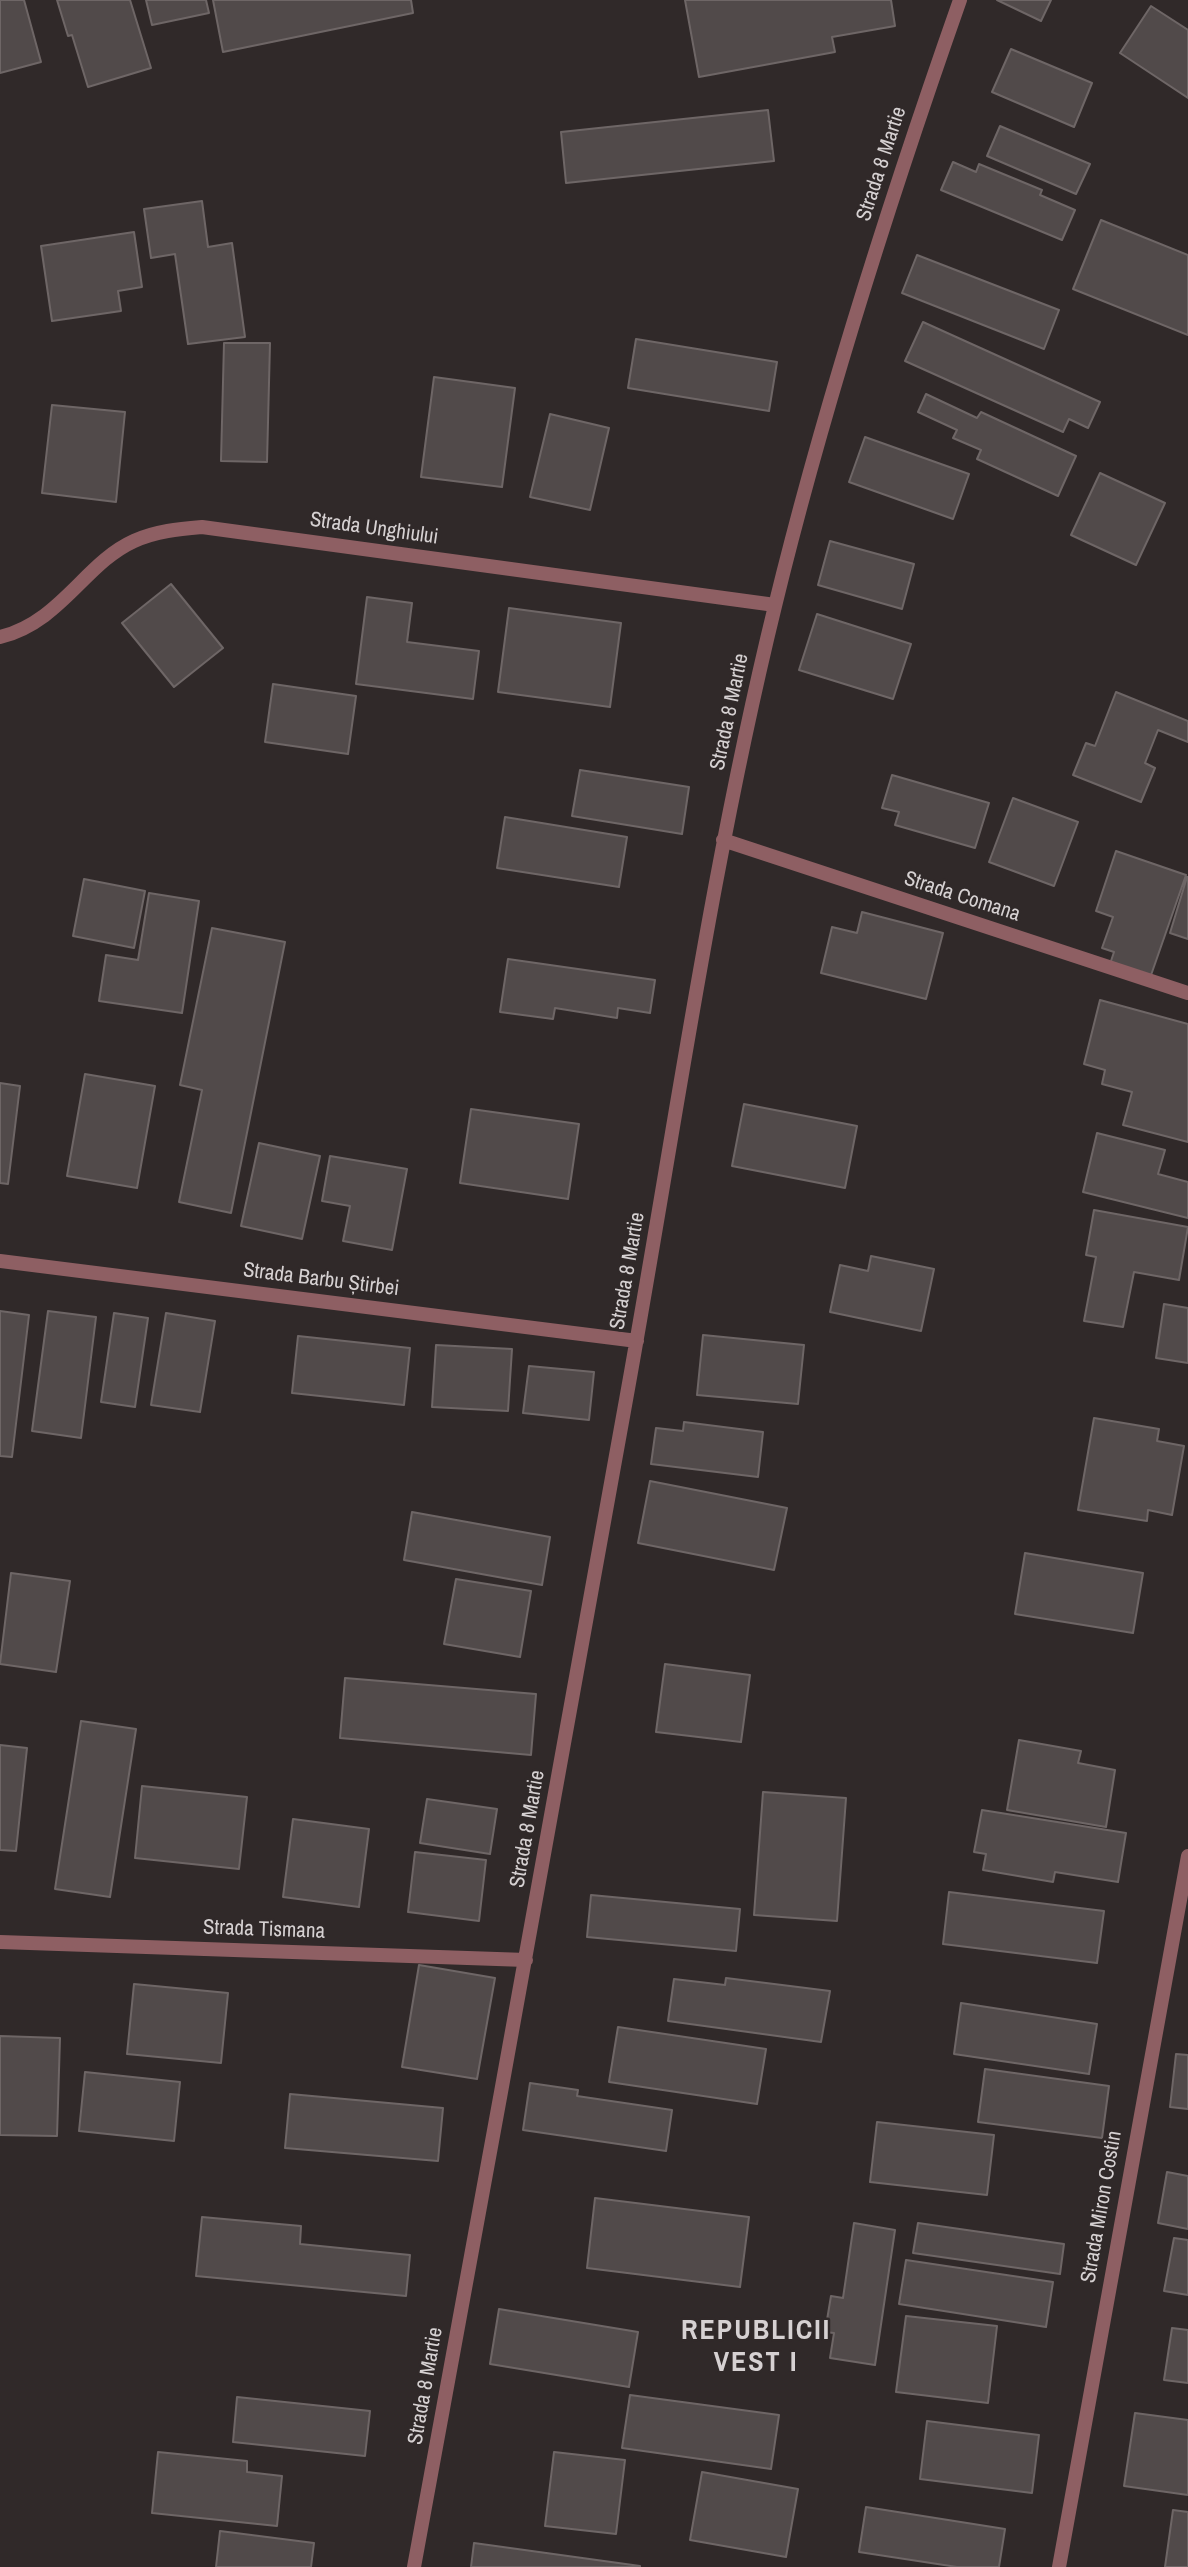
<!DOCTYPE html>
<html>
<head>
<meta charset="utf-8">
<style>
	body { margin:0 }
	canvas { display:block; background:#302929 }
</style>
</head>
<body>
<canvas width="1188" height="2567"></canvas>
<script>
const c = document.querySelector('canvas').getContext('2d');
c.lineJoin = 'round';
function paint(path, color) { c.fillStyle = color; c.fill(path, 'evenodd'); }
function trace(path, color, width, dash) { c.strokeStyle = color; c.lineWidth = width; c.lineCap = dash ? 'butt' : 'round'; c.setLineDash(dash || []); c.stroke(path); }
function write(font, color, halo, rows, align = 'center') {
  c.font = font + ' "Archivo Narrow",sans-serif'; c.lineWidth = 5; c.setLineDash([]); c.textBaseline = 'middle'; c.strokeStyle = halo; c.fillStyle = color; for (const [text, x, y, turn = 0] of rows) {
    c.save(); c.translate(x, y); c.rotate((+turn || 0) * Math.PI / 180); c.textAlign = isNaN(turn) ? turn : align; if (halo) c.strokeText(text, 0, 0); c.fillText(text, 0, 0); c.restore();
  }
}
const building = new Path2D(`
	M 0,0 L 24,0 L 41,62 L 0,73 Z
	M 57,0 L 130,0 L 151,68 L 88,87 L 72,35 L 68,36 Z
	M 146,0 L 206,0 L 209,13 L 152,25 Z
	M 213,0 L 411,0 L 413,13 L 223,52 Z
	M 685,0 L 891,0 L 895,26 L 832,37 L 835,52 L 699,77 Z
	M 997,0 L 1051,0 L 1041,21 Z
	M 1151,6 L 1188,30 L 1188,98 L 1120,53 Z
	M 1011,49 L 1092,83 L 1074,127 L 992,92 Z
	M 768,110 L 774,161 L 566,183 L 561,132 Z
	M 1000,126 L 1090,164 L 1076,194 L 987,156 Z
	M 953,162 L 976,172 L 979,164 L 1042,190 L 1040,195 L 1075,210 L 1062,240 L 941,190 Z
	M 202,201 L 208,247 L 232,243 L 245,337 L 188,344 L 175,254 L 151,258 L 144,209 Z
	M 1101,220 L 1188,255 L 1188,335 L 1073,289 Z
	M 134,232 L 142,287 L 118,291 L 121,311 L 52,321 L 41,246 Z
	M 917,255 L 1059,310 L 1044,349 L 902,293 Z
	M 923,322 L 1100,402 L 1088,428 L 1069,419 L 1063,432 L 905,361 Z
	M 636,339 L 777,362 L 769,411 L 628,388 Z
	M 224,343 L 270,343 L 267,462 L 221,461 Z
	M 434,377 L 515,388 L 502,487 L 421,477 Z
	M 926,394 L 977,418 L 981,412 L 1076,456 L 1058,496 L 977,459 L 981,450 L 953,438 L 957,430 L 918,412 Z
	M 52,405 L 125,412 L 116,502 L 42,493 Z
	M 550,414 L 609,428 L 590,510 L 530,497 Z
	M 865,437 L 969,474 L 953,519 L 849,482 Z
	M 1100,473 L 1165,503 L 1136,565 L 1071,535 Z
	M 830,541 L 914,564 L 902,609 L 818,585 Z
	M 171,584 L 223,648 L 174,687 L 122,623 Z
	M 367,597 L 412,603 L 407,642 L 479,651 L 473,699 L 356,684 Z
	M 509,608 L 621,623 L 610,707 L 498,692 Z
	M 817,614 L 911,644 L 893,699 L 799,670 Z
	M 273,684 L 356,696 L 348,754 L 265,742 Z
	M 1116,692 L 1188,721 L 1188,742 L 1158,730 L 1145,763 L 1155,768 L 1141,802 L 1073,775 L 1086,743 L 1095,746 Z
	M 580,770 L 689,787 L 682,834 L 572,816 Z
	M 892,775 L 989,803 L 975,848 L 895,825 L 899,812 L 882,808 Z
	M 1013,798 L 1078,822 L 1054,886 L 989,862 Z
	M 505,817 L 627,837 L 619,887 L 497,868 Z
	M 1116,851 L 1186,875 L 1150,978 L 1110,964 L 1114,952 L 1102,948 L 1113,917 L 1096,911 Z
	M 1187,877 L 1188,877 L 1188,939 L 1170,933 Z
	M 84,879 L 145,891 L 134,948 L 73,936 Z
	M 149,893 L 199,901 L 182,1013 L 99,1001 L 106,955 L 138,960 Z
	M 862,912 L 943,933 L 926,999 L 821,973 L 832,927 L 857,933 Z
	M 212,928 L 285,942 L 231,1213 L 179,1202 L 202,1090 L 180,1085 Z
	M 508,959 L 655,980 L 650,1013 L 618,1008 L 617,1018 L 555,1008 L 553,1019 L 500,1012 Z
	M 1100,1000 L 1188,1024 L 1188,1142 L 1123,1125 L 1132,1092 L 1102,1084 L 1105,1070 L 1084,1064 Z
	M 85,1074 L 155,1086 L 137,1188 L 67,1176 Z
	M 0,1083 L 20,1086 L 8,1184 L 0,1183 Z
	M 744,1104 L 857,1126 L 845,1188 L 732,1166 Z
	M 471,1109 L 579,1124 L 568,1199 L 460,1183 Z
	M 1097,1133 L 1165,1150 L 1158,1174 L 1188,1182 L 1188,1218 L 1083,1192 Z
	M 259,1143 L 320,1156 L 302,1239 L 241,1226 Z
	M 330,1156 L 407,1169 L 392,1250 L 343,1241 L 350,1206 L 322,1201 Z
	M 1094,1210 L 1188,1227 L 1179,1280 L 1134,1272 L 1123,1327 L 1084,1321 L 1096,1257 L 1086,1255 Z
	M 871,1256 L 934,1269 L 921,1331 L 830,1312 L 840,1265 L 868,1271 Z
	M 1164,1304 L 1188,1308 L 1188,1363 L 1156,1358 Z
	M 0,1311 L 29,1315 L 12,1457 L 0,1456 Z
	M 48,1311 L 96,1317 L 81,1438 L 32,1431 Z
	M 114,1313 L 148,1318 L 135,1407 L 101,1402 Z
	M 166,1313 L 215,1321 L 200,1412 L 151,1405 Z
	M 703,1335 L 804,1345 L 798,1404 L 697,1395 Z
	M 298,1336 L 410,1348 L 404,1405 L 292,1393 Z
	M 436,1345 L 512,1349 L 508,1411 L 432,1407 Z
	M 529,1366 L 594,1372 L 589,1420 L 523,1413 Z
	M 1094,1418 L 1159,1429 L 1157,1441 L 1184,1446 L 1172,1515 L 1148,1510 L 1147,1521 L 1078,1510 Z
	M 684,1422 L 763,1432 L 758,1477 L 651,1464 L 656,1428 L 683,1431 Z
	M 650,1481 L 787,1508 L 774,1570 L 638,1543 Z
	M 412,1512 L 550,1537 L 542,1585 L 404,1560 Z
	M 1025,1553 L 1143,1573 L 1133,1633 L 1015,1614 Z
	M 11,1573 L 70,1581 L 56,1672 L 0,1664 Z
	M 456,1579 L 531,1591 L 520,1657 L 444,1644 Z
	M 665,1664 L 750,1675 L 741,1742 L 656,1732 Z
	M 345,1678 L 536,1694 L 531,1755 L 340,1738 Z
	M 81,1721 L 136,1729 L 110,1897 L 55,1889 Z
	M 1019,1740 L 1081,1751 L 1078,1763 L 1115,1770 L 1106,1827 L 1007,1810 Z
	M 0,1745 L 27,1748 L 16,1851 L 0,1850 Z
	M 142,1786 L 247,1797 L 239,1869 L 135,1858 Z
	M 763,1792 L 846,1798 L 837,1921 L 754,1915 Z
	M 427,1799 L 497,1809 L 490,1854 L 420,1843 Z
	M 982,1810 L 1126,1833 L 1118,1882 L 1055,1872 L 1053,1882 L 983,1870 L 986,1854 L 974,1852 Z
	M 293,1819 L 369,1829 L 359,1907 L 283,1897 Z
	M 415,1852 L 486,1860 L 479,1921 L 408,1912 Z
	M 949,1892 L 1104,1911 L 1097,1963 L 943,1944 Z
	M 591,1895 L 740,1909 L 736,1951 L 587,1937 Z
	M 419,1965 L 495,1978 L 477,2079 L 402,2067 Z
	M 726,1978 L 830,1991 L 821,2042 L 668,2021 L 674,1979 L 725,1985 Z
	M 134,1984 L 228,1993 L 221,2063 L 127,2054 Z
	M 961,2003 L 1097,2024 L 1089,2074 L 954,2054 Z
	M 618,2027 L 766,2049 L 757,2104 L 609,2082 Z
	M 0,2036 L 60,2038 L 57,2136 L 0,2135 Z
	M 1176,2054 L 1188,2055 L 1188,2109 L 1170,2107 Z
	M 985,2069 L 1109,2086 L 1102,2138 L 978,2122 Z
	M 85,2072 L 180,2082 L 174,2141 L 79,2131 Z
	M 530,2083 L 578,2090 L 577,2096 L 672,2110 L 666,2151 L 523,2130 Z
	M 290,2094 L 443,2108 L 438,2161 L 285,2148 Z
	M 877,2122 L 994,2135 L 987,2195 L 870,2182 Z
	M 1167,2172 L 1188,2176 L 1188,2229 L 1158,2223 Z
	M 595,2198 L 749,2217 L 740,2287 L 587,2268 Z
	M 202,2217 L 301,2226 L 300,2244 L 410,2255 L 406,2296 L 196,2276 Z
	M 854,2223 L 895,2230 L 875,2365 L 830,2358 L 834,2333 L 825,2332 L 831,2296 L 843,2298 Z
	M 918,2223 L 1064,2244 L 1060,2274 L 913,2253 Z
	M 1174,2238 L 1188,2240 L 1188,2295 L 1164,2291 Z
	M 906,2260 L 1053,2282 L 1046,2327 L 899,2304 Z
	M 499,2309 L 638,2332 L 629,2387 L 490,2364 Z
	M 906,2316 L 997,2326 L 988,2403 L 896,2392 Z
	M 1172,2328 L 1188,2330 L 1188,2383 L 1164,2380 Z
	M 630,2395 L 779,2415 L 771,2469 L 622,2448 Z
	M 237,2397 L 370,2411 L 365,2456 L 233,2442 Z
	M 1135,2413 L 1188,2420 L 1188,2495 L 1124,2486 Z
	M 927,2421 L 1039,2435 L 1032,2493 L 920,2479 Z
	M 158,2452 L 247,2461 L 247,2472 L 282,2476 L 277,2526 L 152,2513 Z
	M 554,2452 L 625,2460 L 616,2534 L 545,2526 Z
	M 702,2472 L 798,2489 L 786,2557 L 690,2540 Z
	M 866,2507 L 1005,2529 L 999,2567 L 957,2567 L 859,2552 Z
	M 1173,2510 L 1188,2512 L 1188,2567 L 1165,2567 Z
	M 220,2531 L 314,2543 L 311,2567 L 216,2567 Z
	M 474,2543 L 640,2566 L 640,2567 L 471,2567 Z`);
paint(building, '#514a4a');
trace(building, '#6e6666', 2);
trace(new Path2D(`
	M 0,637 C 61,622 85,563 134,541 C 156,531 179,529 202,527 L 775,605
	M 723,840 L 1188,993
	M 0,1261 L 637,1341
	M 0,1942 L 526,1960
	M 414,2567 C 485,2182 555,1796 624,1411 C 673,1142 710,871 775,606 C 825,401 890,199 960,0
	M 1059,2567 L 1188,1856`), '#8e5f63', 14);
write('21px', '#d6d1d2', '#302929', [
	["Strada 8 Martie",882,164,-72],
	["Strada Unghiului",374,529,8],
	["Strada 8 Martie",730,712,-78],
	["Strada Comana",962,897,18],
	["Strada 8 Martie",628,1271,-80],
	["Strada Barbu Știrbei",321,1280,7],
	["Strada 8 Martie",528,1829,-80],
	["Strada Tismana",264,1930,2],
	["Strada Miron Costin",1102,2207,-80],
	["Strada 8 Martie",426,2386,-80]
]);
c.letterSpacing = '2px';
write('bold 28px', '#d6d1d2', '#302929', [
	["REPUBLICII",756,2331],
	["VEST I",756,2363]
]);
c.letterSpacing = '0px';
</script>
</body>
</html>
